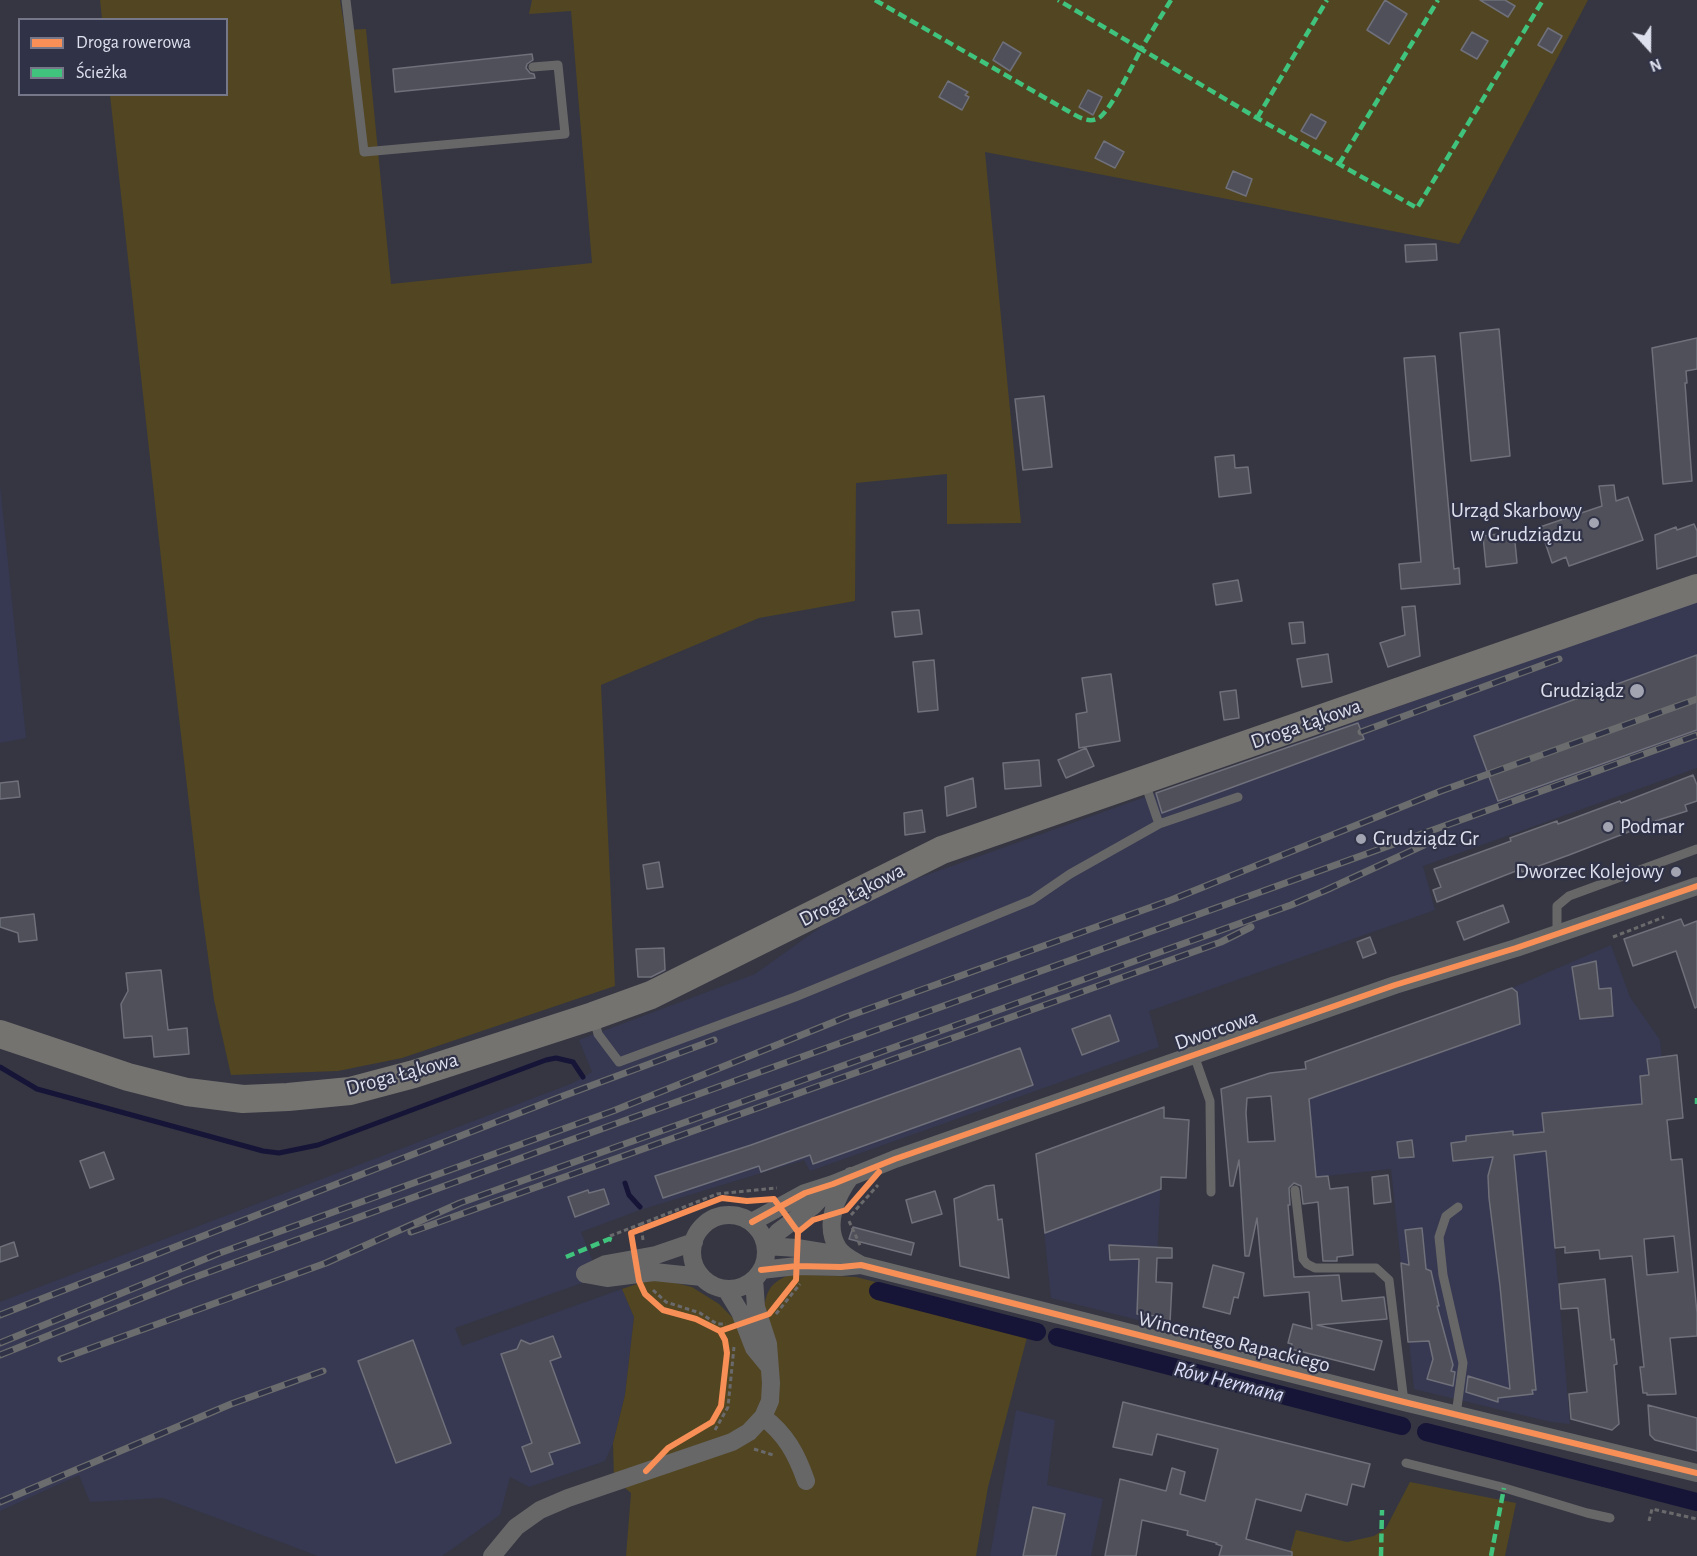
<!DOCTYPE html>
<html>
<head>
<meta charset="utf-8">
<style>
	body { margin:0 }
	#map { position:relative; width:1697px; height:1556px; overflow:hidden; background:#353642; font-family:"Alegreya Sans",sans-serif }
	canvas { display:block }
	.legend { position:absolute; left:18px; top:18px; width:210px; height:78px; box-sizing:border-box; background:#303247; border:2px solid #76788a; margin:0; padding:8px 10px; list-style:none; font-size:18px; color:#dee0ee }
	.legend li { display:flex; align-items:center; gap:12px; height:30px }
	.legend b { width:30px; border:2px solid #76788a }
	.north { position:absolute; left:1619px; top:18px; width:60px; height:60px; -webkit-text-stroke:4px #303247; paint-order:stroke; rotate:159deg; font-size:16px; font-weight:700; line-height:24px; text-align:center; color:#dee0ee }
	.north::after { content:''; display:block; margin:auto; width:21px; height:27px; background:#dee0ee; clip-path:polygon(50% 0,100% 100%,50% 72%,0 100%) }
</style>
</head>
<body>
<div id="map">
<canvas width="1697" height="1556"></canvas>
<ul class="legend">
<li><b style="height:8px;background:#f78f57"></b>Droga rowerowa</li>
<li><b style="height:8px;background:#40c37c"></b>Ścieżka</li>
</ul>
<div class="north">N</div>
</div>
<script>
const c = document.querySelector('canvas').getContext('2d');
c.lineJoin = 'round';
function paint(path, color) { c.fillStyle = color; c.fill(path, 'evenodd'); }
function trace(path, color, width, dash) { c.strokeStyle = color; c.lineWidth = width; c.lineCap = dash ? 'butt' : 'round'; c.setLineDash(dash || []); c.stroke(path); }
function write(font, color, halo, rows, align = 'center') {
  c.font = font + ' "Alegreya Sans",sans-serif'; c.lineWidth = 4.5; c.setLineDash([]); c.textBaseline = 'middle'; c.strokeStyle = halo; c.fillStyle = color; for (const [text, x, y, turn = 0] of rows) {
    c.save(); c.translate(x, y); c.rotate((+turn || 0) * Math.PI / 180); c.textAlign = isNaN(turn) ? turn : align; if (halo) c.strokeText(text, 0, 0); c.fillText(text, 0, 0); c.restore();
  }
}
paint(new Path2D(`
	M 0,485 L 26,738 L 0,743 Z
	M 1697,600 L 1697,768 L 1423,866 L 1435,910 L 1149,1011 L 1159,1047 L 810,1171 L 804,1160 L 640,1210 L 581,1232 L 599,1277 L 455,1328 L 462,1346 L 622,1289 L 634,1317 L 625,1395 L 613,1443 L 605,1461 L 529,1487 L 510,1477 L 500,1515 L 442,1556 L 318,1556 L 163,1498 L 90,1502 L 79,1475 L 0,1511 L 0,1302 L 573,1083 L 592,1072 L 579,1040 L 755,974 L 839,914 L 907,882 Z
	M 1611,945 L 1630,997 L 1660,1040 L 1672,1166 L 1674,1236 L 1555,1248 L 1570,1424 L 1551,1422 L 1414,1389 L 1391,1169 L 1316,1177 L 1305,1063 L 1512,988 Z
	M 1164,1107 L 1154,1324 L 1051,1298 L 1036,1154 Z
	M 1016,1410 L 1055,1420 L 1047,1485 L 1103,1499 L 1091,1556 L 990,1556 Z`), '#373952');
paint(new Path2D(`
	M 100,0 L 340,0 L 345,30 L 366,29 L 391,284 L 592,263 L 571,11 L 529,14 L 532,0 L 1588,0 L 1459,244 L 985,152 L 1021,523 L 947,524 L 947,474 L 856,483 L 855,601 L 759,618 L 601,685 L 615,986 L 402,1058 L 338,1071 L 231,1075 L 214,1000 L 200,898 L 171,649 L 110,95 L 226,94 L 226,20 L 102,19 Z
	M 791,1274 L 856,1277 L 1031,1322 L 988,1487 L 976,1556 L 626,1556 L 631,1493 L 614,1479 L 613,1443 L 625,1395 L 634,1317 L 622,1289 L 655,1278 L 692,1287 L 719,1304 L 735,1320 L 763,1312 C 767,1289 770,1283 791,1274 Z
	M 1410,1482 L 1516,1503 L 1505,1556 L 1289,1556 L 1296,1530 L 1347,1542 L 1374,1536 L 1386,1528 Z`), '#514522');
trace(new Path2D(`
	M 0,1067 L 37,1089 L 263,1151 L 279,1153 L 318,1145 L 546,1060 L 556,1058 L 573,1062 L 583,1077
	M 625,1183 L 629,1195 L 640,1207`), '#161437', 5);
trace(new Path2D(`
	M 878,1291 L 1037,1332
	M 1057,1337 L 1402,1426
	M 1426,1432 L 1697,1502`), '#161437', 18);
const building = new Path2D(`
	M 1385,0 L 1407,14 L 1389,44 L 1367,30 Z
	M 1480,0 L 1505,0 L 1515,6 L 1508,17 Z
	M 1548,28 L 1562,36 L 1552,53 L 1538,45 Z
	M 1472,32 L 1488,41 L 1477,59 L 1461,50 Z
	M 1003,42 L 1021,53 L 1010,71 L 993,60 Z
	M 532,54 L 533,60 L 527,64 L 526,68 L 530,73 L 534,74 L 535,78 L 395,92 L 393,69 Z
	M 948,81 L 968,92 L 965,95 L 969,97 L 962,110 L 939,97 Z
	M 1088,90 L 1102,97 L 1093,115 L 1079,107 Z
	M 1311,114 L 1326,122 L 1316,139 L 1301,131 Z
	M 1104,141 L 1124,152 L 1115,168 L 1095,158 Z
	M 1233,171 L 1252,179 L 1246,196 L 1226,188 Z
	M 1436,244 L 1437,260 L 1406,262 L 1405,245 Z
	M 1499,329 L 1510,456 L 1471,461 L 1460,333 Z
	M 1697,338 L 1697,369 L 1686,371 L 1687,383 L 1685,383 L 1692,481 L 1663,484 L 1652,348 Z
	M 1435,356 L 1454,569 L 1459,568 L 1460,584 L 1401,589 L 1399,564 L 1421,562 L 1404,358 Z
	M 1044,396 L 1052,467 L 1023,470 L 1015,399 Z
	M 1234,455 L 1235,468 L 1248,467 L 1251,493 L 1219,497 L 1215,457 Z
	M 1614,485 L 1616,501 L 1628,497 L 1643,540 L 1569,566 L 1566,557 L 1552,563 L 1540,527 L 1602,506 L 1599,486 Z
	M 1694,524 L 1697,531 L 1697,556 L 1657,569 L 1655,535 L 1676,527 L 1677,530 Z
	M 1514,532 L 1517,563 L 1486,567 L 1483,536 Z
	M 1238,580 L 1242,601 L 1216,605 L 1213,584 Z
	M 1415,606 L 1420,656 L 1388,667 L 1380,643 L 1405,635 L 1402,607 Z
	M 919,610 L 922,634 L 895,637 L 892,612 Z
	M 1303,622 L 1305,643 L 1292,644 L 1289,623 Z
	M 1328,654 L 1332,682 L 1302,687 L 1297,659 Z
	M 1697,655 L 1697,730 L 1498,801 L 1474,736 Z
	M 934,660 L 938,710 L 918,712 L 913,662 Z
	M 1111,674 L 1120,741 L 1079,748 L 1076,714 L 1087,712 L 1082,678 Z
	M 1236,690 L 1239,718 L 1224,720 L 1220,692 Z
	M 1358,723 L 1364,739 L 1162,813 L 1156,793 Z
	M 1086,748 L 1094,766 L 1066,778 L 1058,760 Z
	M 1039,760 L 1041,786 L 1005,789 L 1003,763 Z
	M 1693,775 L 1697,785 L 1697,801 L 1685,805 L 1687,811 L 1630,829 L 1631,831 L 1569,855 L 1522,872 L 1521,869 L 1437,902 L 1433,890 L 1441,887 L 1434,869 L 1511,841 L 1510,838 L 1557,821 L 1558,824 L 1620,801 L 1621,803 Z
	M 973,778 L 976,807 L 947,816 L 945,787 Z
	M 18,781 L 20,797 L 0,799 L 0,783 Z
	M 922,810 L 925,832 L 905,835 L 904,813 Z
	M 659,862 L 663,887 L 647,889 L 643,865 Z
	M 1503,905 L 1509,922 L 1464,940 L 1457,922 Z
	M 34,914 L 37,940 L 19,942 L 18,933 L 0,927 L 0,918 Z
	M 1681,919 L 1684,926 L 1697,921 L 1697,1007 L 1695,1008 L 1676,951 L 1633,966 L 1624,939 Z
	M 1370,937 L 1376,953 L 1363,958 L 1357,942 Z
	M 664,948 L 665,970 L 651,977 L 638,977 L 636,949 Z
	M 1596,961 L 1599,989 L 1611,988 L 1613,1016 L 1580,1019 L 1572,967 Z
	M 161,970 L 168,1030 L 187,1028 L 189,1054 L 154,1057 L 152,1036 L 124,1038 L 121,1004 L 128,991 L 126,973 Z
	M 1512,988 L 1517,992 L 1520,1024 L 1309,1099 L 1316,1177 L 1328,1176 L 1330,1189 L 1348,1187 L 1353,1255 L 1337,1257 L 1337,1261 L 1323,1261 L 1318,1202 L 1303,1204 L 1301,1186 L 1294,1183 L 1289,1188 L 1290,1205 L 1288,1205 L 1294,1277 L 1339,1275 L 1342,1301 L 1384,1297 L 1387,1319 L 1317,1325 L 1382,1341 L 1374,1370 L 1291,1349 L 1292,1344 L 1288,1343 L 1293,1324 L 1312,1329 L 1309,1292 L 1264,1296 L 1257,1218 L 1249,1256 L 1245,1256 L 1239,1160 L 1233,1186 L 1230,1186 L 1221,1089 L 1270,1073 L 1306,1069 L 1305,1062 ZM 1271,1096 L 1275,1141 L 1248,1142 L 1246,1113 L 1247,1098 Z
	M 1110,1015 L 1119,1041 L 1082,1055 L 1072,1029 Z
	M 1020,1048 L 1033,1085 L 813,1164 L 810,1155 L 761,1172 L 759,1166 L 663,1198 L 655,1176 L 751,1145 Z
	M 1677,1055 L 1683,1118 L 1667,1120 L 1671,1160 L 1682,1159 L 1697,1313 L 1697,1336 L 1670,1338 L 1676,1394 L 1647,1395 L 1647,1393 L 1643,1393 L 1640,1367 L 1644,1367 L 1632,1256 L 1600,1259 L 1599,1250 L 1565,1253 L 1565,1247 L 1555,1248 L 1546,1151 L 1514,1155 L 1536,1390 L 1532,1390 L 1533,1394 L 1498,1398 L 1498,1402 L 1466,1392 L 1468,1376 L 1510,1389 L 1500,1286 L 1489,1198 L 1488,1176 L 1493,1157 L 1453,1161 L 1451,1143 L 1466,1141 L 1466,1136 L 1513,1131 L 1513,1135 L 1544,1132 L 1542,1113 L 1642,1104 L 1640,1076 L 1649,1075 L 1647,1059 ZM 1674,1236 L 1678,1272 L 1647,1275 L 1644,1239 Z
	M 1164,1107 L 1164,1118 L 1189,1120 L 1186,1178 L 1161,1177 L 1161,1189 L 1045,1233 L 1036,1154 Z
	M 1412,1140 L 1414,1157 L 1399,1158 L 1397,1142 Z
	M 104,1152 L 114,1179 L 90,1188 L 80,1161 Z
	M 1388,1175 L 1391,1202 L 1374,1204 L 1372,1177 Z
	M 994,1185 L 998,1220 L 1002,1219 L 1009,1278 L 960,1266 L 954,1199 L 986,1186 Z
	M 604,1189 L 609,1204 L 575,1217 L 568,1197 L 588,1190 L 589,1193 Z
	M 935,1191 L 942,1214 L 912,1223 L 906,1200 Z
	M 853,1227 L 914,1243 L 911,1255 L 849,1239 Z
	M 1422,1228 L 1426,1269 L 1431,1271 L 1439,1306 L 1437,1306 L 1453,1365 L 1451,1371 L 1455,1372 L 1453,1386 L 1427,1379 L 1433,1359 L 1429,1341 L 1408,1342 L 1401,1263 L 1409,1265 L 1405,1230 Z
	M 14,1242 L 18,1256 L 0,1262 L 0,1247 Z
	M 1109,1245 L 1172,1248 L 1172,1258 L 1157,1258 L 1156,1282 L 1172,1283 L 1170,1323 L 1156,1322 L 1156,1316 L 1137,1314 L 1139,1259 L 1110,1260 Z
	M 1213,1265 L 1244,1273 L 1238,1298 L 1234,1297 L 1230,1314 L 1203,1307 Z
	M 1605,1279 L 1611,1340 L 1614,1339 L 1617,1364 L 1614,1365 L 1619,1424 L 1612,1430 L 1571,1419 L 1569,1394 L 1587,1392 L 1578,1308 L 1561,1309 L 1559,1284 Z
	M 553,1336 L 561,1357 L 550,1361 L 580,1443 L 549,1453 L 553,1464 L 531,1472 L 522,1447 L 532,1443 L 501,1354 L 517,1349 L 521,1340 L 530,1344 Z
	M 413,1340 L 451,1443 L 396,1463 L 358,1361 Z
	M 1123,1402 L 1370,1464 L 1364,1487 L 1352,1484 L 1347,1505 L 1306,1494 L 1301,1511 L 1256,1499 L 1246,1539 L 1292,1552 L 1292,1556 L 1219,1556 L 1222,1546 L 1216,1544 L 1217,1543 L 1187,1535 L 1188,1531 L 1142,1520 L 1136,1556 L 1105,1556 L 1120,1479 L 1166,1491 L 1172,1468 L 1185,1472 L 1180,1494 L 1205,1501 L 1218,1449 L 1157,1434 L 1152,1455 L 1113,1447 Z
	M 1648,1405 L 1697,1418 L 1697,1451 L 1655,1440 L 1650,1435 Z
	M 1033,1507 L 1065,1514 L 1056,1556 L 1023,1556 Z`);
paint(building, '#4f505a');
trace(building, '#6f707a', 1.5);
trace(new Path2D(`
	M 1613,937 L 1664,917
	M 851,1215 L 878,1185
	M 849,1221 L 860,1245
	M 610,1236 L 641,1224
	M 643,1240 L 641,1224 L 717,1194 L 777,1188
	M 653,1290 L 666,1302 L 700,1313 L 717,1324 L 726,1324
	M 776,1314 L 800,1284
	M 715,1430 L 728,1407 L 734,1347
	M 754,1449 L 773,1455
	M 1649,1521 L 1652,1509 L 1697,1519`), '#6a6a6c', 3, [4.5, 3]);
trace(new Path2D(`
	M 346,0 L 364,152 L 565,134 L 558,65 L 533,67
	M 1145,783 L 1159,824 L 1238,797
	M 1557,935 L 1557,906 L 1569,896 L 1697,849
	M 594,1019 L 598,1034 L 619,1062 L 795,997 L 1032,900 L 1070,874 L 1159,824
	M 1194,1055 L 1210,1101 L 1211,1192
	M 1295,1190 L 1303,1259 L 1307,1264 L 1315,1268 L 1376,1268 L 1389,1280 L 1404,1402
	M 1456,1415 L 1463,1363 L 1443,1275 L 1439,1237 L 1446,1216 L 1458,1207
	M 1406,1463 L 1498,1486 L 1587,1513 L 1610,1518`), '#686768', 9);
trace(new Path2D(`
	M 851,1176 C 837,1195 823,1224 838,1248 C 843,1256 853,1260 861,1265
	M692 1252a37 37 0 1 1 74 0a37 37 0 1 1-74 0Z
	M 752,1222 L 805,1193 L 833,1184 L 895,1159 L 1395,985 L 1516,948 L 1697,886
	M 766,1246 L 778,1232 L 813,1206 L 832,1186
	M 766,1246 L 797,1248 L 846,1256
	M 761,1270 L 797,1266 L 841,1267 L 861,1265 L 1404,1402 L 1697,1473
	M 585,1274 L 607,1278 L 654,1272 L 702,1277
	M 585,1274 L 606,1264 L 656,1255 L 694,1242
	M 726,1289 L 740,1312 L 754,1348 L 768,1365
	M 763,1417 C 786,1434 797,1455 806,1481
	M 492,1556 L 516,1527 L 540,1510 L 568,1498 L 732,1442 L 749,1432 L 763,1417 L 770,1401 L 771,1383 L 768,1344 L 756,1307 L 754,1279`), '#686768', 18);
trace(new Path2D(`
	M 0,1034 L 128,1077 L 187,1092 L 243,1099 L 288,1097 L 350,1091 L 414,1074 L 593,1016 L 651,995 L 942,850 L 1697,588`), '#757370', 28);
trace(new Path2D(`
	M 1675,890 L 1697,891
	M 1597,914 L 1697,879`), '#6b6c6d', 1.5);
const rail = new Path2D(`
	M 1361,732 L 1559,659
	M 1324,891 L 1424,845
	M 411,1232 L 1221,942 L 1251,927
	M 0,1315 L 563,1096 L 714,1040
	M 0,1343 L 217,1254 L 613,1111 L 846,1017 L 1171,900 L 1441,791 L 1697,699
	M 0,1355 L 187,1280 L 554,1146 L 1697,735
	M 61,1359 L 326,1263 L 460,1203 L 1291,905 L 1331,888
	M 0,1502 L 231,1404 L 323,1371`);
trace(rail, '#6b6c6d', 7);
trace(rail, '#303247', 4.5, [14]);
trace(new Path2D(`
	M 875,0 L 1068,111 C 1077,116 1088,124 1099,118 C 1110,111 1134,63 1141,49 L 1058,0
	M 1171,0 L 1141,49 L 1257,118 L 1417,208 L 1543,0
	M 1257,118 L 1327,0
	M 1339,164 L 1438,0
	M 1697,1098 L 1697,1104
	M 566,1257 L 609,1239 L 612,1240
	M 1381,1556 L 1382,1510
	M 1491,1556 L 1504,1488`), '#40c37c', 4.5, [9, 4.5]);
trace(new Path2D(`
	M 722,1198 L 747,1201 L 774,1199 L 798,1232 L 796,1280 L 769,1314 L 720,1331 L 696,1319 L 663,1310 L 645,1294 L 639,1281 L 631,1233 Z
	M 752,1222 L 805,1193 L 833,1184 L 895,1159 L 1395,985 L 1516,948 L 1697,886
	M 798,1232 L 813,1220 L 846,1210 L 879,1172
	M 761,1270 L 797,1266 L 841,1267 L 861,1265 L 1404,1402 L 1697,1473
	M 646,1471 L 668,1448 L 712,1422 L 721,1406 L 727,1353 L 725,1340 L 720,1331`), '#f78f57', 6);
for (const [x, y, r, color] of [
	[1594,523,6,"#a3a4b2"],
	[1637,691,8,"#a3a4b2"],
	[1608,827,6,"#a3a4b2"],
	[1361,839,6,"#a3a4b2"],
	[1676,872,6,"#a3a4b2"]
]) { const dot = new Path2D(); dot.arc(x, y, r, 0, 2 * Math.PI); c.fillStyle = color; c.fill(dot); trace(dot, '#303247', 2); }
write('21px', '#dee0ee', '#303247', [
	["Urząd Skarbowy",1582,511],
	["w Grudziądzu",1582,535],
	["Grudziądz",1624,691],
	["Podmar",1620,827,"left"],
	["Grudziądz Gr",1373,839,"left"],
	["Dworzec Kolejowy",1664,872]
], 'right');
write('21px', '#dee0ee', '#303247', [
	["Droga Łąkowa",1306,724,-19],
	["Droga Łąkowa",852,895,-27],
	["Dworcowa",1216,1030,-19],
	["Droga Łąkowa",402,1074,-15],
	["Wincentego Rapackiego",1234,1342,14]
]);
write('italic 22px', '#dbdefb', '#303247', [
	["Rów Hermana",1229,1382,14]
]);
</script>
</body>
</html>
